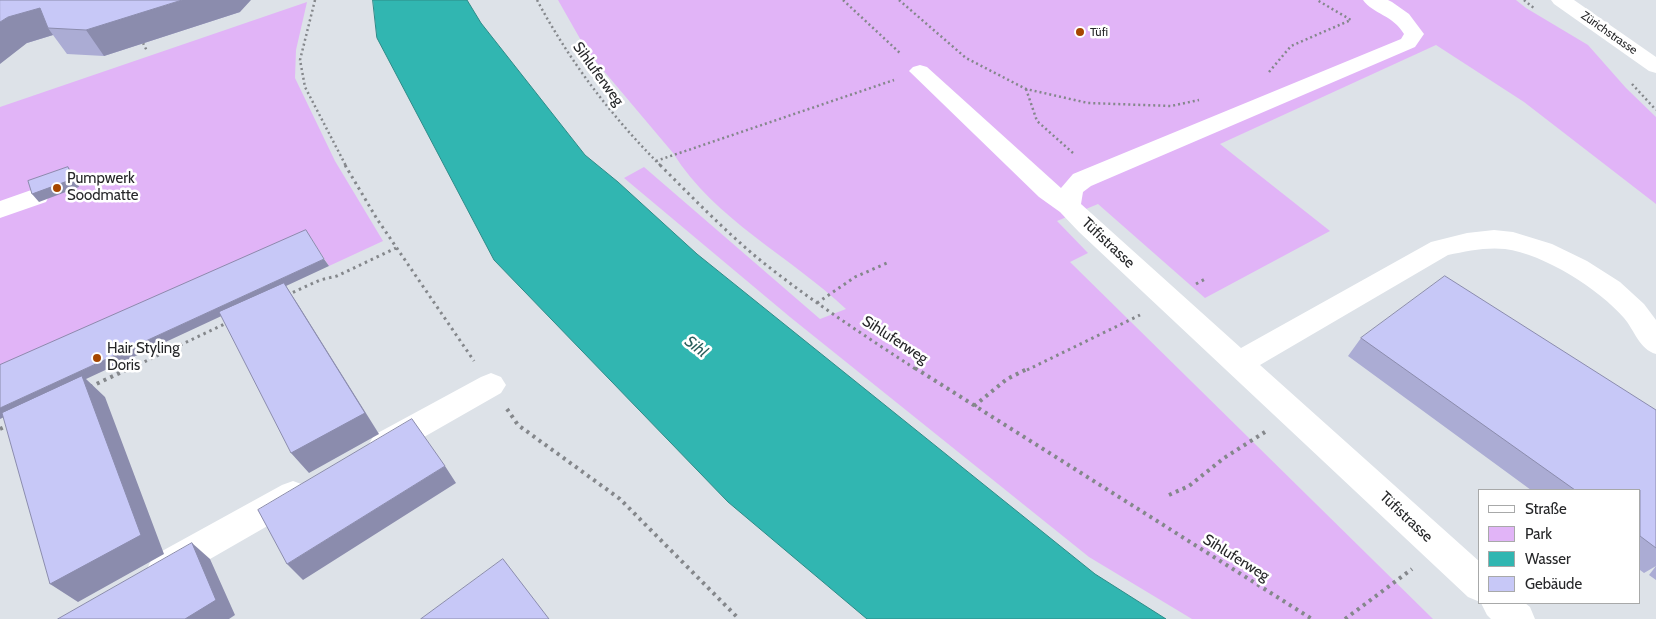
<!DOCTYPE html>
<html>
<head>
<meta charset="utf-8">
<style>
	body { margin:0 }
	#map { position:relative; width:1656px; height:619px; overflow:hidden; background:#dde2e8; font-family:Cabin,sans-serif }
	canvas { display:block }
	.legend { position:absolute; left:1478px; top:489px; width:162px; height:115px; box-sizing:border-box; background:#fff; border:1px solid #a8a9a9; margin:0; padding:6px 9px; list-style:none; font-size:15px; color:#262729 }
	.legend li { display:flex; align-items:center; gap:10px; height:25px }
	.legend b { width:25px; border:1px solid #a8a9a9 }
</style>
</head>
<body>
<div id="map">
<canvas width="1656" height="619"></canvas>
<ul class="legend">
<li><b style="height:6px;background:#fff"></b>Straße</li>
<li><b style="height:14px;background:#e1b4f7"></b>Park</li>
<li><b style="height:14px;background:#31b6b1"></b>Wasser</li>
<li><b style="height:14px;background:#c7c8f7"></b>Gebäude</li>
</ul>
</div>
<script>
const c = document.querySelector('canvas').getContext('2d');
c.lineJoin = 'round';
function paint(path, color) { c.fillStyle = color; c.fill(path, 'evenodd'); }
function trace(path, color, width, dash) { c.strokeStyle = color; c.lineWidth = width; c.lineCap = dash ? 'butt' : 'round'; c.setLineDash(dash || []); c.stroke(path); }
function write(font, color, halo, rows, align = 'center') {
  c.font = font + ' Cabin,sans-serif'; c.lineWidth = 5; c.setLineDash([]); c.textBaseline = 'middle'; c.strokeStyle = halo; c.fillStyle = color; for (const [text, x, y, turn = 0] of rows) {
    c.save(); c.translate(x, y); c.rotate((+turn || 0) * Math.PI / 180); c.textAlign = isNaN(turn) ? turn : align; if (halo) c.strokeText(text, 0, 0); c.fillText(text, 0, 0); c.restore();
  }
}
paint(new Path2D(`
	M 558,0 L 1516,0 L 1526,8 L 1588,45 L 1626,88 L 1656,117 L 1656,204 L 1524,102 L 1436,45 L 1220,144 L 1330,231 L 1205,298 L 1098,204 L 1057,221 L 1088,253 L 1070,262 L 1433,619 L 1192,619 L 1089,557 L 790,317 L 624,178 L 644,167 L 820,319 L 846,309 C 790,256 715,220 673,153 L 587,51 Z
	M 307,2 L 296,50 L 295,78 L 335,161 L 383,241 L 329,266 L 311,238 L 0,376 L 0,107 Z`), '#e1b4f7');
const water = new Path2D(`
	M 373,0 L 467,0 L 481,23 L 585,155 L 618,182 L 697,254 L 1095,574 L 1166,619 L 867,619 L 728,502 L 494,260 L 377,38 Z`);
paint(water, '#31b6b1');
trace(water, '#2e8b88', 1);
trace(new Path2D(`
	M 315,0 L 300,60 L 305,87 L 346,166
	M 537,0 C 570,62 612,117 661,166
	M 843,0 L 901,54
	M 899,0 L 966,58 L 1026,89 L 1088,103 L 1171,106 L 1199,100
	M 1524,0 L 1535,9
	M 143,43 L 147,51
	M 1269,72 L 1291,46 L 1351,20 L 1317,0
	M 1632,84 L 1656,110
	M 1026,89 L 1037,121 L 1073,153
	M 656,161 L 894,80`), '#84878b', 2.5, [2, 3]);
trace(new Path2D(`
	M 345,165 L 377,219 L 474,361
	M 660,165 C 691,196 721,227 754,255 C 805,297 862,334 917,370
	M 1196,284 L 1207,278
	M 287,295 L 320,280 L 337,276 L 396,248
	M 817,303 L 855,277 L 887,263
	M 127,370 L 229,322
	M 1027,370 L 1140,315`), '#84878b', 3, [2.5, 4]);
trace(new Path2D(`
	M 915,368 L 1312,619
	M 90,387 L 130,368
	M 974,406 L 1007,379 L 1029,368
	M 507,409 L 518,425 L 620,499 L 739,619
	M 0,429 L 9,425
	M 1169,495 L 1189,486 L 1224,458 L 1265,432
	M 1345,619 L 1412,569`), '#84878b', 4, [3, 4.5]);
paint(new Path2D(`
	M 1363,0 L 1388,0 L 1392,2 L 1409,14 L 1424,34 L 1415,47 L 1091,186 L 1083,192 L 1081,204 L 1241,348 L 1431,242 L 1467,233 L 1494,230 L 1513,232 L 1552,244 L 1587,261 L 1620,282 L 1644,304 L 1656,320 L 1656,354 C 1639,349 1635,331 1624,318 C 1599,289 1544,254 1505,249 C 1486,247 1467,251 1448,255 L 1260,365 L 1480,562 L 1480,602 L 1468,597 L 1079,232 L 1060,212 L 1039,197 L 909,71 L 913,67 L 920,65 L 927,67 L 1061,188 L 1073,174 L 1401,39 L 1404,34 C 1393,15 1373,14 1363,0 Z
	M 37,188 L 46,190 L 49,196 L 46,202 L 0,218 L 0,201 Z
	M 491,373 L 501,377 L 506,385 L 501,393 L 396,453 L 385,457 L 374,453 L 369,444 L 374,435 L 481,377 Z
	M 293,481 L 304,485 L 309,495 L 304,505 L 177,578 L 165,583 L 153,578 L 148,567 L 153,556 L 282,485 Z
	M 1481,603 L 1525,603 L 1530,607 L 1535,619 L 1491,619 L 1487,615 Z`), '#fff');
paint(new Path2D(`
	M 1551,0 L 1574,0 L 1656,57 L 1656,73 L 1649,71 L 1554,4 Z`), '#fff');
paint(new Path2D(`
	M 0,0 L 240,12 L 104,56 L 67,54 L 53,35 L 27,43 Z
	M 1361,338 L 1656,410 L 1656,566 L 1644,573 L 1640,570 L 1640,490 L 1531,490 L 1348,356 Z
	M 1656,566 L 1656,580 L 1649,575 Z`), '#abacd4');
paint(new Path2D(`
	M 182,0 L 251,0 L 240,12 L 104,56 L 86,30 Z
	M 40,8 L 48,28 L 53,35 L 27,43 L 0,64 L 0,22 L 8,17 Z
	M 68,167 L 74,174 L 79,187 L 39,202 L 32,194 Z
	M 324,259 L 329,266 L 286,286 L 299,306 L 379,434 L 309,473 L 291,453 L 286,286 L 86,379 L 105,397 L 164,554 L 78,602 L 50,584 L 84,380 L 0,419 L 0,408 Z
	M 445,466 L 456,483 L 303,580 L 287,564 Z
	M 192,543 L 210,559 L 235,615 L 229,619 L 185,619 Z`), '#8b8cad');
const building = new Path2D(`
	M 0,0 L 182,0 L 86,30 L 48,28 L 40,8 L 8,17 L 0,22 Z
	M 68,167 L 73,179 L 32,194 L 28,181 Z
	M 306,230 L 324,259 L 0,408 L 0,365 Z
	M 1445,276 L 1656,410 L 1656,548 L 1640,536 L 1640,490 L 1575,490 L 1361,338 Z
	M 284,283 L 365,413 L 291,453 L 219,312 Z
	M 82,376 L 141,535 L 50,584 L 2,413 Z
	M 412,419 L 445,466 L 287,564 L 258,510 Z
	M 192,543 L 216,600 L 185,619 L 58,619 Z
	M 503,559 L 549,619 L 421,619 Z`);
paint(building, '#c7c8f7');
trace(building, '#8b8cad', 1);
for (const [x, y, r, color] of [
	[1080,32,5,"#a64600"],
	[57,188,5,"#a64600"],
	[97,358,5,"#a64600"]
]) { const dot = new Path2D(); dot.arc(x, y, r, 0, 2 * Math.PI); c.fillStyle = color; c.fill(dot); trace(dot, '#fff', 2); }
write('12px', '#262729', '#fff', [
	["Tüfi",1090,32]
], 'left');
write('12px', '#262729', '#fff', [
	["Zürichstrasse",1609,33,35]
]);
write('15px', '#262729', '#fff', [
	["Sihluferweg",598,74,54],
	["Tüfistrasse",1108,243,43],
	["Sihluferweg",895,340,33],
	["Tüfistrasse",1406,517,43],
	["Sihluferweg",1236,558,32]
]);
write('15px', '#262729', '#fff', [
	["Pumpwerk",67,179],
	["Soodmatte",67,196],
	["Hair Styling",107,349],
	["Doris",107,366]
], 'left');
write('italic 16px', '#2a5e5c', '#fff', [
	["Sihl",696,347,38]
]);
</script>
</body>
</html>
